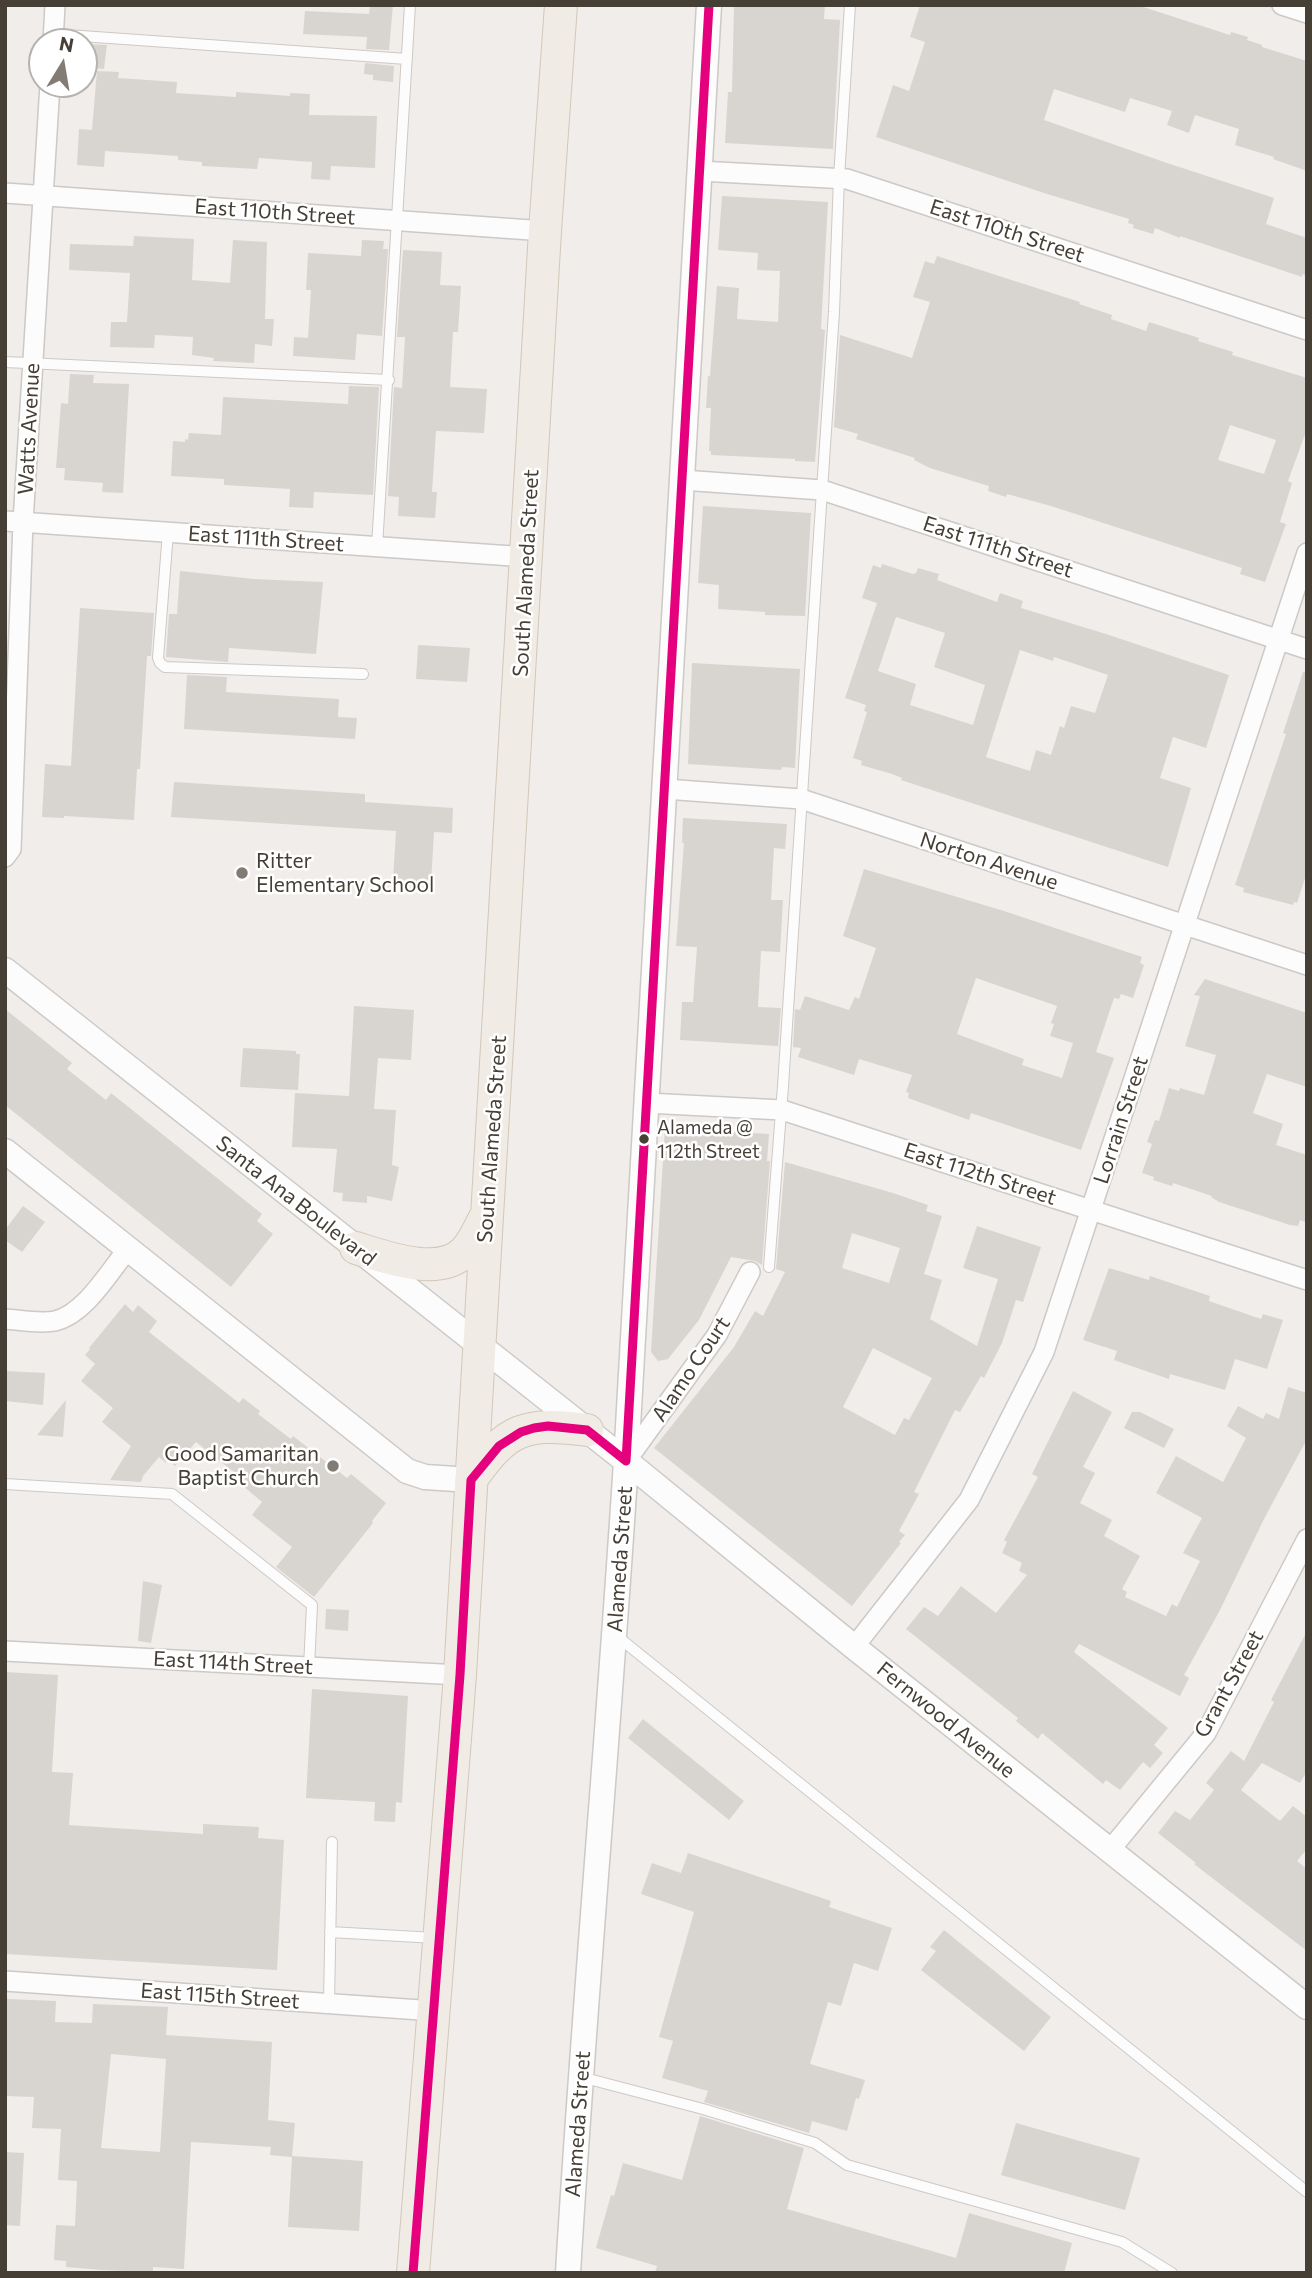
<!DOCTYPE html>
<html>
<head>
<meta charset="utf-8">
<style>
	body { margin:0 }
	#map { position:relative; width:1312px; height:2278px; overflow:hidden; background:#f0edea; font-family:Commissioner,sans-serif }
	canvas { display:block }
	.frame { position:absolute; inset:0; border:7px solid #463f36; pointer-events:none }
	.north { position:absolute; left:28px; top:28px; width:70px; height:70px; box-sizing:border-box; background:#fff; border:2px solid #b5b2af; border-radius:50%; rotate:11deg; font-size:19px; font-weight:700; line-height:28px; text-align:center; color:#463f36 }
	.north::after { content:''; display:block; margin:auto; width:24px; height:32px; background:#827c75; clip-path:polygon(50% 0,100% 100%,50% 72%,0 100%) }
</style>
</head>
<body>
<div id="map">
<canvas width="1312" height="2278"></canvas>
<div class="frame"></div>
<div class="north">N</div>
</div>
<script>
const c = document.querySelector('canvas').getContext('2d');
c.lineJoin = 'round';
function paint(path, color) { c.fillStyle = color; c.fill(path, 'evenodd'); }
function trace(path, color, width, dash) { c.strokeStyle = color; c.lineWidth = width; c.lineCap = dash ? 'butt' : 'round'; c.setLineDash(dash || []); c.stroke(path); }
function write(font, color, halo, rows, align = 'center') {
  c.font = font + ' Commissioner,sans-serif'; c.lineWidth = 5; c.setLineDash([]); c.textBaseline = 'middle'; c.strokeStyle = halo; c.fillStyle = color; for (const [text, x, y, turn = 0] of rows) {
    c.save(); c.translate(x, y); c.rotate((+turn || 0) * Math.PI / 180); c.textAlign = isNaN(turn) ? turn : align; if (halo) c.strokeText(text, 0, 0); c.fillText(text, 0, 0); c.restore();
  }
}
paint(new Path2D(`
	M 370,5 L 393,5 L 389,50 L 366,49 L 367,37 L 303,34 L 305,11 L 369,14 Z
	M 734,5 L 825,5 L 824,19 L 840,20 L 833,149 L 725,143 L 728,92 L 732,92 Z
	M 920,5 L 1137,5 L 1230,35 L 1231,32 L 1248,37 L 1247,40 L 1262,45 L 1262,47 L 1307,61 L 1307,171 L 1273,159 L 1274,157 L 1235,145 L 1239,129 L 1195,115 L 1189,133 L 1167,125 L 1172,111 L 1130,98 L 1125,112 L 1054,89 L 1044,120 L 1164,162 L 1274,198 L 1266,224 L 1307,238 L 1307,276 L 1302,274 L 1302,277 L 1180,236 L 1180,238 L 1155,228 L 1153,234 L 1133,228 L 1134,225 L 1128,223 L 1129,219 L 1044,193 L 876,137 L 893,85 L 909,91 L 925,42 L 910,37 Z
	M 84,44 L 107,45 L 104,69 L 84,67 Z
	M 365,63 L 394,66 L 393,82 L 373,80 L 373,75 L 364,74 Z
	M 97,71 L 119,72 L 118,78 L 177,82 L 176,93 L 236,97 L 236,92 L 290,96 L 290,93 L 310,94 L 309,115 L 377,116 L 375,168 L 331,166 L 330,180 L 311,179 L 312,162 L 259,158 L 257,169 L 202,166 L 202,162 L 178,160 L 178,156 L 105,151 L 104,167 L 77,165 L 79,129 L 92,130 Z
	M 722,196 L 828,202 L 821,329 L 825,330 L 815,462 L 795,461 L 795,459 L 711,455 L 711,451 L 709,451 L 711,408 L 706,408 L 708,376 L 710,376 L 717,286 L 739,288 L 737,319 L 778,322 L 780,271 L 757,270 L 758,253 L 718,250 Z
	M 134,236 L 194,239 L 192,280 L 230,283 L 233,240 L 267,242 L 265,319 L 274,319 L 272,346 L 255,344 L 254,363 L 213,361 L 214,358 L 192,355 L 193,337 L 155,335 L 154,348 L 110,347 L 111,322 L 127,322 L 130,273 L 69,270 L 70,244 L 133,246 Z
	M 362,240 L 384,241 L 383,249 L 388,249 L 382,336 L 357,334 L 355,360 L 293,356 L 294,337 L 308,338 L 311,290 L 306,290 L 308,253 L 361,256 Z
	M 403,250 L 442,252 L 440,285 L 461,286 L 458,332 L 453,332 L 450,387 L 487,389 L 484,433 L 436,431 L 432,492 L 437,492 L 435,518 L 398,516 L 399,497 L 388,496 L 394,387 L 402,388 L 405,337 L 397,337 Z
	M 937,256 L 1080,302 L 1079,304 L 1112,315 L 1111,319 L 1146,331 L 1149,322 L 1199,338 L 1198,341 L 1233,352 L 1232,355 L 1307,378 L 1307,429 L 1288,481 L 1292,483 L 1280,522 L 1286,524 L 1265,582 L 1240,574 L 1242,568 L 1051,506 L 1007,494 L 1006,497 L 988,491 L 989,486 L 930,468 L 914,460 L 915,458 L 856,439 L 858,434 L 834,427 L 840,335 L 912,358 L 930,302 L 913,297 L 925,261 L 934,264 ZM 1230,425 L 1276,440 L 1264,474 L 1218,460 Z
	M 70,374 L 94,375 L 93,383 L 129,384 L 123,493 L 102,492 L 103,483 L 64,480 L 65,468 L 56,468 L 61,403 L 68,404 Z
	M 349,386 L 379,387 L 373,495 L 314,492 L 313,508 L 289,507 L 290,489 L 224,485 L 224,479 L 171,476 L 173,441 L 185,442 L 185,439 L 188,440 L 189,433 L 221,435 L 223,397 L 348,404 Z
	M 703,506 L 811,513 L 805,616 L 765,615 L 765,612 L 718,609 L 719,585 L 698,583 Z
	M 882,564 L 913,574 L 916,573 L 918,568 L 939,574 L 937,580 L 997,602 L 1000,593 L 1023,601 L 1021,608 L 1106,634 L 1229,675 L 1206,748 L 1173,737 L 1160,778 L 1191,788 L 1168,867 L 901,780 L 902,778 L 892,774 L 861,765 L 862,761 L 853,758 L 867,712 L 864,711 L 866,705 L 845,698 L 877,603 L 862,598 L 873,565 L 881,568 ZM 896,617 L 945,633 L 934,667 L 985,685 L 973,725 L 910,705 L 916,684 L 878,671 ZM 1020,650 L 1053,661 L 1054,657 L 1108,675 L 1095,713 L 1071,706 L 1064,728 L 1060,726 L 1051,755 L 1036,750 L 1030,771 L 986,757 Z
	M 180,571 L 254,579 L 323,582 L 316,654 L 229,648 L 228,662 L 166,657 L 169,614 L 177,614 Z
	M 80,608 L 154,613 L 151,656 L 147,656 L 140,769 L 137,769 L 134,820 L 64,816 L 64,818 L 42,817 L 45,764 L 71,766 Z
	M 418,645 L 470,648 L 467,682 L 416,679 Z
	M 692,663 L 800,669 L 795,768 L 782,767 L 781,770 L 688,764 Z
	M 1303,672 L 1307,673 L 1307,872 L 1297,903 L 1294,902 L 1293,905 L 1243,892 L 1244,888 L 1235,885 L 1286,734 L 1283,733 Z
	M 187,675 L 227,677 L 226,692 L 339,699 L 338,717 L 357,718 L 355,739 L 184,729 Z
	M 174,782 L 365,794 L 365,802 L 453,808 L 452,833 L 434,832 L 431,883 L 393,880 L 396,831 L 171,817 Z
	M 683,818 L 787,824 L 785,849 L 774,848 L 771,900 L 783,900 L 780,952 L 761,951 L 758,1007 L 781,1008 L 778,1046 L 680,1040 L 682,1002 L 693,1002 L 697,947 L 676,946 L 684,843 L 682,843 Z
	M 864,869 L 1004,911 L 1142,957 L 1140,963 L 1144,965 L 1133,998 L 1121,994 L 1119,999 L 1114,998 L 1096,1052 L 1114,1058 L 1081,1150 L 971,1113 L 969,1120 L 908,1098 L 909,1093 L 906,1092 L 912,1075 L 859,1059 L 854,1075 L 798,1057 L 801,1048 L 793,1047 L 795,1009 L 800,1010 L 805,996 L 849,1010 L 855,997 L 859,999 L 876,948 L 843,936 ZM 976,978 L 1057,1006 L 1051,1023 L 1054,1024 L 1050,1036 L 1073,1043 L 1062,1078 L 1022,1065 L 1024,1059 L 957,1034 Z
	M 1205,979 L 1307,1013 L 1307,1087 L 1267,1074 L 1253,1113 L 1283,1124 L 1276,1145 L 1307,1155 L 1307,1223 L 1300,1220 L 1298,1226 L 1290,1225 L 1219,1202 L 1211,1197 L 1212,1196 L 1173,1183 L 1172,1186 L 1153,1180 L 1154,1177 L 1142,1173 L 1152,1144 L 1147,1142 L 1155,1120 L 1159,1121 L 1169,1088 L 1179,1091 L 1180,1088 L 1204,1095 L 1216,1055 L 1185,1046 L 1200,996 L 1194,995 Z
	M 354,1006 L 414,1010 L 411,1060 L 378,1058 L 374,1109 L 396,1110 L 392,1165 L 399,1167 L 392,1201 L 367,1196 L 367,1203 L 342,1201 L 343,1193 L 333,1192 L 337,1149 L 292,1147 L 295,1093 L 349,1096 Z
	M 5,1009 L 72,1063 L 67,1069 L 106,1100 L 111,1093 L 262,1214 L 257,1221 L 273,1234 L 231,1287 L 5,1105 Z
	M 243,1048 L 296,1051 L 296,1054 L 300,1054 L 298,1090 L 240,1087 Z
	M 665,1128 L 769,1134 L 767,1161 L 770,1161 L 762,1265 L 755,1261 L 731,1257 L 699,1320 L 668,1359 L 658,1361 L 651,1352 Z
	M 785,1162 L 893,1193 L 928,1205 L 926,1211 L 942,1216 L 924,1274 L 942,1280 L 930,1319 L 977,1346 L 998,1279 L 963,1268 L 977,1226 L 1041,1247 L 1023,1302 L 1016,1300 L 1002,1343 L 984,1378 L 981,1376 L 960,1412 L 955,1410 L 914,1492 L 919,1494 L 899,1531 L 905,1535 L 899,1542 L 901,1543 L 852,1606 L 654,1448 L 734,1347 L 755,1311 L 763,1316 L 785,1272 L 776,1269 ZM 852,1233 L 900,1248 L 889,1283 L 842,1268 ZM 873,1348 L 932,1378 L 909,1420 L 904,1418 L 895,1435 L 843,1407 Z
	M 23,1206 L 45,1222 L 22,1252 L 5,1240 L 5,1230 Z
	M 1109,1268 L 1149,1280 L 1150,1276 L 1210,1296 L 1209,1301 L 1261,1319 L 1263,1314 L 1283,1320 L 1267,1369 L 1235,1359 L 1225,1390 L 1170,1374 L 1169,1379 L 1114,1360 L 1117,1351 L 1083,1340 Z
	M 125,1304 L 133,1312 L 138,1305 L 157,1321 L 149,1332 L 239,1403 L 243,1398 L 260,1411 L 258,1414 L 291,1439 L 293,1436 L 347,1478 L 351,1474 L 386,1503 L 372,1521 L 373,1523 L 314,1597 L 276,1567 L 292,1547 L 252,1515 L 262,1502 L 242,1485 L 245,1481 L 196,1442 L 175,1466 L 168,1460 L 166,1463 L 159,1457 L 143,1476 L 141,1482 L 110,1480 L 131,1446 L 102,1422 L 113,1408 L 81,1381 L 95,1364 L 85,1355 L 90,1349 L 89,1348 Z
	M 5,1371 L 45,1373 L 43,1405 L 5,1401 Z
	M 1288,1387 L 1307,1393 L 1307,1439 L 1265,1517 L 1219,1612 L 1184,1675 L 1189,1678 L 1180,1696 L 1079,1644 L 1074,1652 L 1168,1728 L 1154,1745 L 1163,1753 L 1150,1768 L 1143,1762 L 1120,1790 L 1106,1780 L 1103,1784 L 1042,1733 L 1038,1739 L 1016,1721 L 1018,1718 L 906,1629 L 924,1607 L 938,1616 L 961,1586 L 996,1613 L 1027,1575 L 1019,1571 L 1022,1563 L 1002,1553 L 1007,1542 L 1004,1540 L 1038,1477 L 1032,1474 L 1073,1391 L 1112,1412 L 1083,1467 L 1095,1473 L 1080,1503 L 1112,1520 L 1104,1536 L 1140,1556 L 1122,1589 L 1127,1592 L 1125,1597 L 1166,1616 L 1172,1604 L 1177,1607 L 1200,1561 L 1183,1553 L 1202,1518 L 1156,1493 L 1176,1456 L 1223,1482 L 1246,1438 L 1227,1426 L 1238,1406 L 1263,1419 L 1266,1413 L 1279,1419 Z
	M 66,1400 L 63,1437 L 37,1435 Z
	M 1132,1412 L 1140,1412 L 1174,1429 L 1164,1448 L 1124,1428 Z
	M 143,1581 L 162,1585 L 151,1643 L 138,1641 Z
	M 326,1609 L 349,1610 L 348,1631 L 325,1629 Z
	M 1307,1631 L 1307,1771 L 1300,1783 L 1262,1763 L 1241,1790 L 1280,1821 L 1293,1806 L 1307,1817 L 1307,1849 L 1297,1861 L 1307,1869 L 1307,1951 L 1194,1864 L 1196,1863 L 1158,1833 L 1175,1811 L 1190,1820 L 1214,1790 L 1206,1783 L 1231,1751 L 1244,1761 L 1274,1702 L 1271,1700 Z
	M 5,1672 L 58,1675 L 52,1772 L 73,1773 L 69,1825 L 203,1834 L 203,1824 L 259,1827 L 258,1838 L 284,1840 L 277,1970 L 5,1954 Z
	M 312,1689 L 408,1696 L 402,1803 L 396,1802 L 395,1822 L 374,1821 L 375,1802 L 306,1798 Z
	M 643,1719 L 744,1801 L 729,1820 L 628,1738 Z
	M 688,1853 L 831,1901 L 829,1907 L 892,1928 L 878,1971 L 854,1963 L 841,2006 L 828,2002 L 810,2064 L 865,2080 L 859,2099 L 856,2098 L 847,2131 L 812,2121 L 809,2133 L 704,2102 L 708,2091 L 662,2078 L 673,2041 L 659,2037 L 694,1912 L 641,1894 L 652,1863 L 681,1873 Z
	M 944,1930 L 1051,2017 L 1024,2051 L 921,1970 L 936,1951 L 930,1947 Z
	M 7,1999 L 56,2001 L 55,2022 L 92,2023 L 93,2004 L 168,2007 L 166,2035 L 272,2042 L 268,2120 L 295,2123 L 292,2156 L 363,2161 L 359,2231 L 288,2227 L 292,2157 L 270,2155 L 271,2147 L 191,2142 L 184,2269 L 153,2267 L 153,2272 L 101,2270 L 66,2267 L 66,2261 L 54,2260 L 56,2225 L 75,2226 L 77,2181 L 58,2180 L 61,2129 L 32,2128 L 34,2097 L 5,2096 ZM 111,2054 L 166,2059 L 160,2152 L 101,2148 Z
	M 700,2116 L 804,2148 L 787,2209 L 956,2258 L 969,2213 L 1072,2243 L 1064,2273 L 655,2273 L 657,2266 L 596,2248 L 611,2195 L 614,2196 L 623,2163 L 682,2180 Z
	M 1016,2123 L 1140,2158 L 1125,2210 L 1001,2175 Z
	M 5,2152 L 24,2153 L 20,2226 L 5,2225 Z`), '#d8d5d1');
const service = new Path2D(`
	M 53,34 L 407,59
	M 5,362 L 389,380
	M 168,532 L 158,658 L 160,663 L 165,667 L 363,674
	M 377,547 L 410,5
	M 769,1267 L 783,1086 L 822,490 L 834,312 L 839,178 L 850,5
	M 5,1484 L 172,1494 L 312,1605 L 309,1667
	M 618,1637 L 1307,2192
	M 330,1932 L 435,1938
	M 329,2003 L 332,1842
	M 581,2077 L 703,2109 L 815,2143 L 847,2165 L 1122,2242 L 1172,2273`);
const minor = new Path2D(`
	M 1282,5 L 1307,13
	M 53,42 L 55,5
	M 700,171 L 847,179 L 1307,330
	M 5,193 L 545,231
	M 682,480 L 822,490 L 1307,649
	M 5,521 L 527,557
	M 665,789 L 801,799 L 1307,965
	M 5,857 L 11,849 L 23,522 L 50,84
	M 647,1103 L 782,1110 L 1307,1280
	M 5,1319 C 20,1320 40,1324 55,1321 C 85,1314 109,1272 128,1249
	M 626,1461 L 717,1335 L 750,1272
	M 854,1647 L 969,1500 L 1044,1352 L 1307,553
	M 5,1651 L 460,1675
	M 1110,1850 L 1206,1733 L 1307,1539
	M 5,1981 L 435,2011`);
const tertiary = new Path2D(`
	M 5,970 L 626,1461 L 854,1647 L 1307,2007
	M 5,1151 L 407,1471 L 425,1477 L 471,1480
	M 568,2273 C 584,2002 609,1732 626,1461 L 709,5`);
const primary = new Path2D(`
	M 356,1248 C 385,1257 440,1278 465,1251 C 474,1242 479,1228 485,1218
	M 471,1480 C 507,1428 524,1422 587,1430
	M 413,2273 L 460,1675 L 545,231 L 561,5`);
trace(service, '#ccc9c6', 12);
trace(minor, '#ccc9c6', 22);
trace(tertiary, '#ccc9c6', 27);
trace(primary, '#d2c8b8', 34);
trace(service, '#fdfcfc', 10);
trace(minor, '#fdfcfc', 19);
trace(tertiary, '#fdfcfc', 24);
trace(primary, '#f0ebe4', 32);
trace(new Path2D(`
	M 626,1461 L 709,5
	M 413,2273 L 460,1675 L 471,1480 L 499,1446 L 521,1432 L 534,1428 L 548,1426 L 587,1430 L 626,1461`), '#e5007d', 9);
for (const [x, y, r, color] of [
	[242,873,7,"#827c75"],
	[644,1139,6,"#463f36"],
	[333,1466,7,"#827c75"]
]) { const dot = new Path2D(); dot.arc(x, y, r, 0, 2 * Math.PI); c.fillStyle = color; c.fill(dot); trace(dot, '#fff', 2.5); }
write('19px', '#463f36', '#fff', [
	["Alameda @",657,1128],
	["112th Street",657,1152]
], 'left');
write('21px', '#463f36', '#fff', [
	["East 110th Street",275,212,4],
	["East 110th Street",1007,231,18],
	["Watts Avenue",29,429,-87],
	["East 111th Street",266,539,4],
	["East 111th Street",998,547,18],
	["South Alameda Street",526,573,-87],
	["Norton Avenue",989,861,18],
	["Lorrain Street",1121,1120,-72],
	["South Alameda Street",492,1139,-86],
	["East 112th Street",980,1174,18],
	["Santa Ana Boulevard",296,1201,38],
	["Alamo Court",691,1369,-56],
	["Alameda Street",620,1559,-86],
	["East 114th Street",233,1663,3],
	["Grant Street",1229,1684,-61],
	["Fernwood Avenue",946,1720,39],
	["East 115th Street",220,1996,4],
	["Alameda Street",578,2124,-86]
]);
write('21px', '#463f36', '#fff', [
	["Ritter",256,861],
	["Elementary School",256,885],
	["Good Samaritan",319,1454,"right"],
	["Baptist Church",319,1478,"right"]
], 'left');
</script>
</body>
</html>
